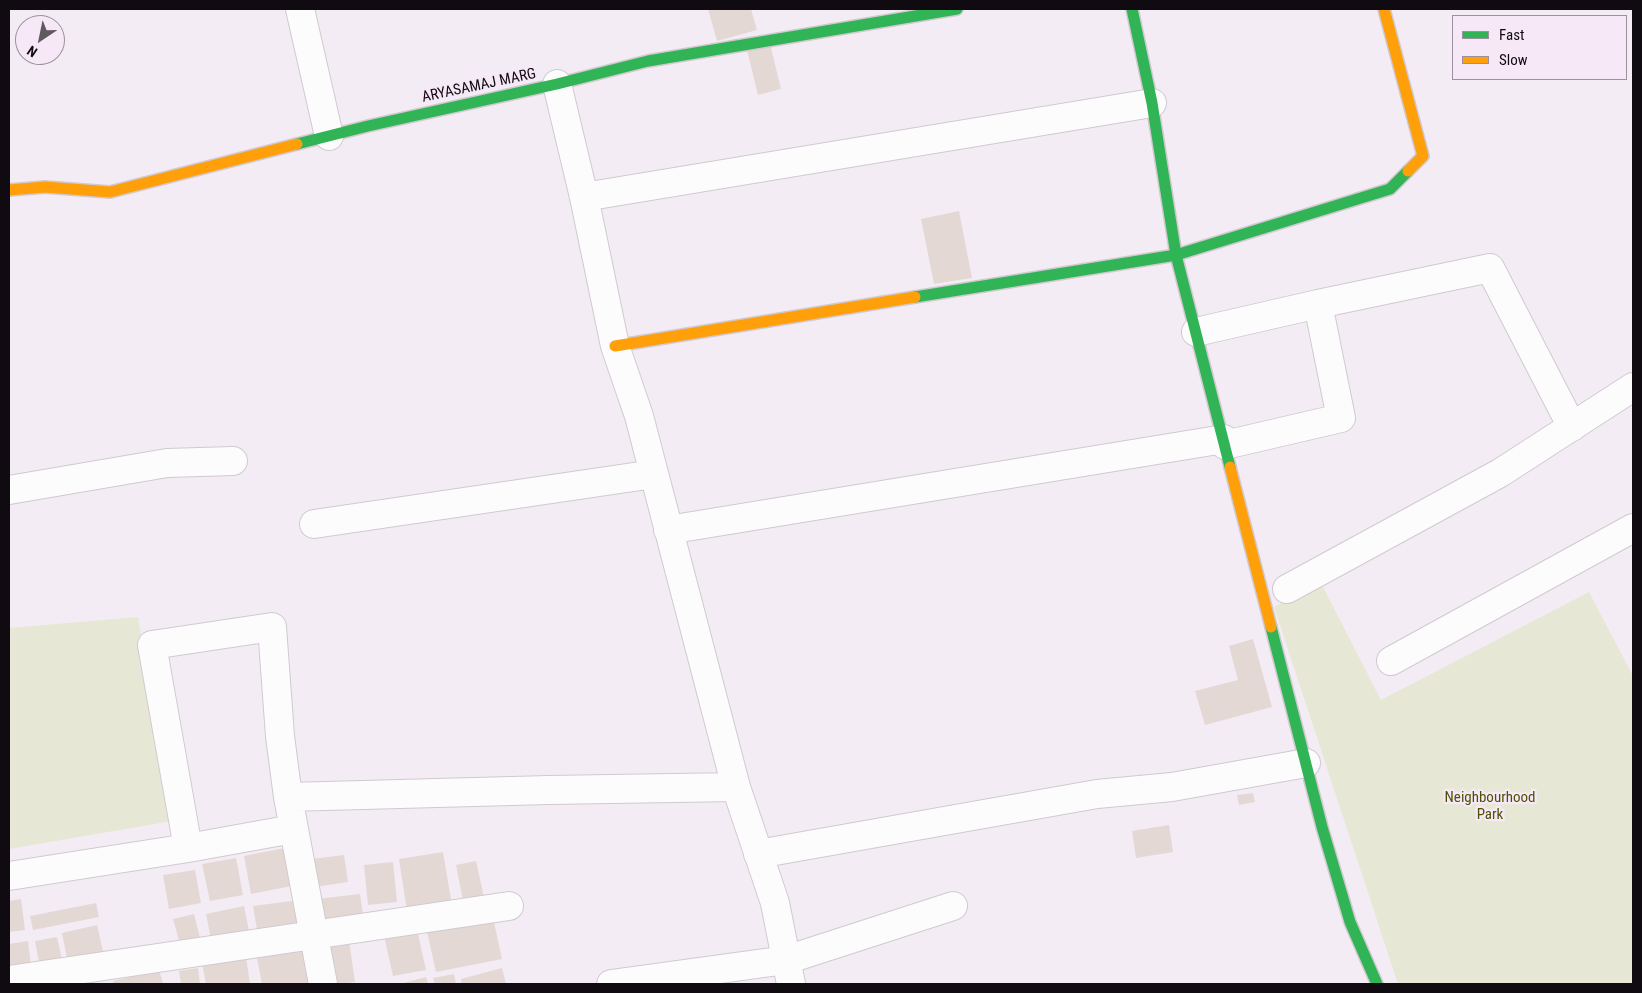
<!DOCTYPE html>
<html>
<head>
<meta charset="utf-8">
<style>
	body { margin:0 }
	#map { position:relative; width:1642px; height:993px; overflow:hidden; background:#f4ecf4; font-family:"Roboto Condensed",sans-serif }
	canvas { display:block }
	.frame { position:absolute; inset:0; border:10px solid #100b10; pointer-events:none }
	.legend { position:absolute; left:1452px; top:15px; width:175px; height:65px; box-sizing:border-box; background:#f7e8f8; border:1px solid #9b909b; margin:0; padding:6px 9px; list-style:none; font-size:15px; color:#100b10 }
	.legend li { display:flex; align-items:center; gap:10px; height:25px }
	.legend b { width:25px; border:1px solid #9b909b }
	.north { position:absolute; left:15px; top:15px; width:50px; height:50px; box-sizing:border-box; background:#f7e8f8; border:1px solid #9b909b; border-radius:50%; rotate:214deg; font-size:14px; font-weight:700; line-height:20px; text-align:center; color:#100b10 }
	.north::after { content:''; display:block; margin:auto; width:18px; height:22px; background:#605a60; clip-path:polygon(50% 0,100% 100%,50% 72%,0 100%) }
</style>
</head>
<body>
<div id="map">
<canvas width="1642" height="993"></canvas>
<div class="frame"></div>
<ul class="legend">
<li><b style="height:6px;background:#30b455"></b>Fast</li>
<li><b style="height:6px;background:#ff9f0a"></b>Slow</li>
</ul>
<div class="north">N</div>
</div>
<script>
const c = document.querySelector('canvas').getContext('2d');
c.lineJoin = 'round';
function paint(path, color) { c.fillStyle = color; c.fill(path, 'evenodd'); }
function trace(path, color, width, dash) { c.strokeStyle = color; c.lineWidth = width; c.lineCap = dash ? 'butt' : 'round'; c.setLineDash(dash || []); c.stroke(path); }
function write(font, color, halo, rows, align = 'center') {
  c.font = font + ' "Roboto Condensed",sans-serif'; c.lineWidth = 4.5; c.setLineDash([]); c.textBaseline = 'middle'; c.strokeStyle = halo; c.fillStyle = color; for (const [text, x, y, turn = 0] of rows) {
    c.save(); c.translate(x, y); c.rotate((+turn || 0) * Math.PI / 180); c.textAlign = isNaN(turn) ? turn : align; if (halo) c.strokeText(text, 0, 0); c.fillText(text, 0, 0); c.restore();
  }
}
paint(new Path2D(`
	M 1320,581 L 1381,700 L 1589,592 L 1633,676 L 1633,984 L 1398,984 L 1274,607 Z
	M 138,617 L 172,821 L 9,849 L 9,628 Z`), '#e7e7d5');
paint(new Path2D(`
	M 708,9 L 751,9 L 757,30 L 717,41 Z
	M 770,44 L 781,89 L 758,95 L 747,50 Z
	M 959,211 L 972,278 L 934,284 L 921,219 Z
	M 1253,639 L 1272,707 L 1205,725 L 1195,691 L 1238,680 L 1229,646 Z
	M 1253,793 L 1255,802 L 1239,805 L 1237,795 Z
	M 1169,825 L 1173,852 L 1136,858 L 1132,831 Z
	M 290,847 L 297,885 L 251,894 L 244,856 Z
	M 443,852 L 453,911 L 408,918 L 399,859 Z
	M 344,855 L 348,882 L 308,888 L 304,860 Z
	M 236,858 L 243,895 L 210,901 L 202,864 Z
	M 476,861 L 485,902 L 464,906 L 456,865 Z
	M 393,862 L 397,902 L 368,905 L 364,865 Z
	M 195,870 L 201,903 L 169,909 L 163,875 Z
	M 360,894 L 364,923 L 320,927 L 317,899 Z
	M 21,899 L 25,930 L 9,932 L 9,901 Z
	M 299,900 L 303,930 L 258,936 L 253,906 Z
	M 96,903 L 99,917 L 33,930 L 30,916 Z
	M 244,906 L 250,936 L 212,944 L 206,914 Z
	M 492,913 L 502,959 L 436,972 L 426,927 Z
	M 194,914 L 202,946 L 182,951 L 173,919 Z
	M 97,925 L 104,956 L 68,963 L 62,933 Z
	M 416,925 L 426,970 L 393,976 L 383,931 Z
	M 348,934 L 355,982 L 336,984 L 322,937 Z
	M 57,937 L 63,964 L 40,968 L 35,941 Z
	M 28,941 L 32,975 L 9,978 L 9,944 Z
	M 306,950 L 312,984 L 262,984 L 257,958 Z
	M 246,957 L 250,984 L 206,984 L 202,963 Z
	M 198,968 L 200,984 L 181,984 L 179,971 Z
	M 502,968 L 506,984 L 462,984 L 461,979 Z
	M 159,970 L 163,984 L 114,984 L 113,981 Z
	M 454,974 L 456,984 L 435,984 L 433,978 Z
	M 426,977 L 428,984 L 400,984 Z`), '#e4d8d5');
const street = new Path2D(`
	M 300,9 L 329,136
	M 557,84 L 584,197 L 615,346 L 639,416 L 736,787 L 775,903 L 791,984
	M 584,197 L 1152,103
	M 1318,304 L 1490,268 L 1572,427
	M 1196,332 L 1318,304 L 1341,418 L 1225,445
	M 9,490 L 167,463 L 233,461
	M 314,524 L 654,474
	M 668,530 L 1224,439
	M 1287,589 L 1500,473 L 1633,387
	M 1391,661 L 1633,528
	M 188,848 L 152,645 L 272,627 L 280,736 L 288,797
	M 758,854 L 1097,794 L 1172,787 L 1306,763
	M 9,876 L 188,848 L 293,829
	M 9,980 L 509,906
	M 323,984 L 288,797 L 549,790 L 736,787
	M 611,984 L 786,960 L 953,906`);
const fast = new Path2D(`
	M 1132,9 L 1152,103 L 1176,255 L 1230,467
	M 297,144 L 368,126 L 557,84 L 648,61 L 957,9
	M 915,297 L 1176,255 L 1390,189 L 1408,171
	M 1271,627 L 1322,827 L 1350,922 L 1377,984`);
const slow = new Path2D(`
	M 1384,9 L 1423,156 L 1408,171
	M 9,190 L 45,187 L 110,192 L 297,144
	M 615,346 L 915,297
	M 1230,467 L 1271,627`);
trace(street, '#d0cad0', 30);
trace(fast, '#d0cad0', 14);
trace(slow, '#d0cad0', 14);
trace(street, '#fdfcfd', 28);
trace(fast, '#30b455', 11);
trace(slow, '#ff9f0a', 11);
write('15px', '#100b10', '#f7e8f8', [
	["ARYASAMAJ MARG",479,86,-12]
]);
write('15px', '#4d5202', '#f7e8f8', [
	["Neighbourhood",1490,798],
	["Park",1490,815]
]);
</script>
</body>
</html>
